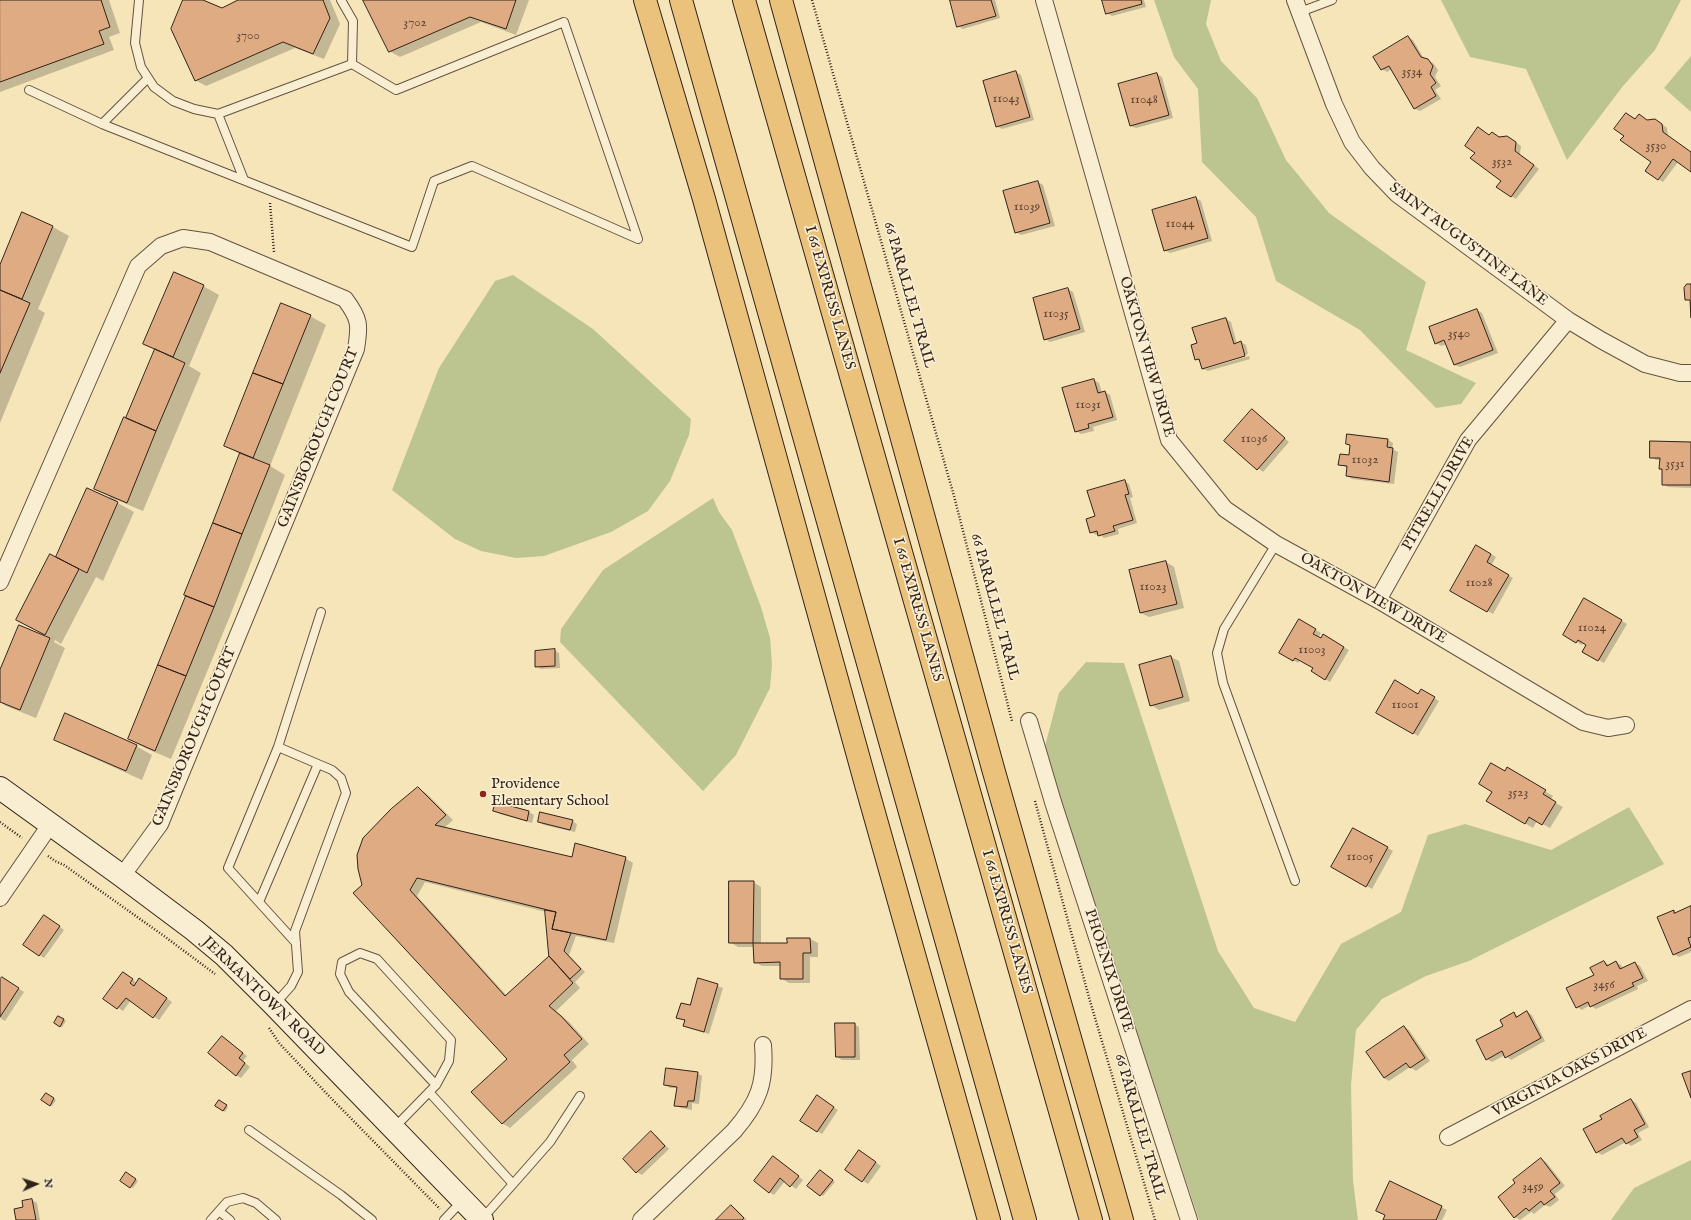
<!DOCTYPE html>
<html>
<head>
<meta charset="utf-8">
<style>
	body { margin:0 }
	#map { position:relative; width:1691px; height:1220px; overflow:hidden; background:#f6e5b9; font-family:"IM FELL English",serif }
	canvas { display:block }
	.north { position:absolute; left:16px; top:1164px; width:40px; height:40px; -webkit-text-stroke:3px #f9eed2; paint-order:stroke; rotate:87deg; font-size:11px; font-weight:700; line-height:16px; text-align:center; color:#33221a }
	.north::after { content:''; display:block; margin:auto; width:14px; height:18px; background:#33221a; clip-path:polygon(50% 0,100% 100%,50% 72%,0 100%) }
</style>
</head>
<body>
<div id="map">
<canvas width="1691" height="1220"></canvas>
<div class="north">N</div>
</div>
<script>
const c = document.querySelector('canvas').getContext('2d');
c.lineJoin = 'round';
function paint(path, color) { c.fillStyle = color; c.fill(path, 'evenodd'); }
function trace(path, color, width, dash) { c.strokeStyle = color; c.lineWidth = width; c.lineCap = dash ? 'butt' : 'round'; c.setLineDash(dash || []); c.stroke(path); }
function write(font, color, halo, rows, align = 'center') {
  c.font = font + ' "IM FELL English",serif'; c.lineWidth = 3.5; c.setLineDash([]); c.textBaseline = 'middle'; c.strokeStyle = halo; c.fillStyle = color; for (const [text, x, y, turn = 0] of rows) {
    c.save(); c.translate(x, y); c.rotate((+turn || 0) * Math.PI / 180); c.textAlign = isNaN(turn) ? turn : align; if (halo) c.strokeText(text, 0, 0); c.fillText(text, 0, 0); c.restore();
  }
}
paint(new Path2D(`
	M 1154,0 L 1211,0 L 1206,24 L 1221,61 L 1257,98 L 1286,160 L 1329,213 L 1426,282 L 1406,350 L 1476,383 L 1461,404 L 1436,408 L 1360,330 L 1276,281 L 1256,217 L 1202,162 L 1198,89 L 1174,57 Z
	M 1441,0 L 1681,0 L 1655,50 L 1623,86 L 1567,160 L 1526,69 L 1470,57 Z
	M 1691,56 L 1691,112 L 1664,88 Z
	M 513,275 L 593,329 L 691,419 L 689,435 L 670,481 L 648,511 L 611,532 L 544,556 L 516,558 L 481,551 L 455,539 L 392,490 L 439,368 L 495,281 Z
	M 713,498 L 719,512 L 732,530 L 761,607 L 770,638 L 772,665 L 770,688 L 736,755 L 703,791 L 560,642 L 561,629 L 603,570 Z
	M 1086,662 L 1124,663 L 1218,951 L 1254,1008 L 1295,1022 L 1341,944 L 1401,912 L 1428,835 L 1465,824 L 1551,850 L 1629,807 L 1664,864 L 1469,961 L 1426,976 L 1382,999 L 1356,1030 L 1351,1085 L 1353,1181 L 1358,1220 L 1199,1220 L 1044,750 L 1059,693 Z
	M 1691,1160 L 1691,1220 L 1611,1220 L 1634,1188 Z`), '#bcc58f');
paint(new Path2D(`
	M 0,0 L 109,0 L 120,33 L 109,37 L 114,50 L 0,92 Z
	M 184,0 L 201,0 L 222,9 L 241,0 L 330,0 L 340,24 L 324,59 L 295,48 L 206,86 L 195,80 Z
	M 364,0 L 529,0 L 516,35 L 481,22 L 400,57 L 389,51 Z
	M 951,0 L 995,0 L 1000,18 L 963,29 L 958,26 Z
	M 1103,0 L 1144,0 L 1146,7 L 1112,16 L 1107,13 Z
	M 1408,37 L 1413,40 L 1424,59 L 1433,63 L 1438,70 L 1435,77 L 1441,86 L 1435,90 L 1441,99 L 1420,111 L 1415,109 L 1392,69 L 1387,72 L 1382,69 Z
	M 1016,72 L 1021,75 L 1034,120 L 1002,129 L 997,126 L 984,81 Z
	M 1157,74 L 1162,77 L 1173,118 L 1136,128 L 1131,126 Z
	M 1636,120 L 1661,123 L 1667,128 L 1668,136 L 1691,152 L 1691,171 L 1678,162 L 1663,182 L 1658,179 Z
	M 1490,136 L 1513,140 L 1521,146 L 1520,154 L 1539,169 L 1516,199 L 1511,196 L 1502,180 Z
	M 1038,182 L 1043,185 L 1055,226 L 1021,235 L 1016,232 Z
	M 1196,198 L 1201,201 L 1212,241 L 1170,253 L 1165,250 Z
	M 53,227 L 69,236 L 38,309 L 45,313 L 0,423 L 0,268 Z
	M 203,286 L 219,295 L 189,366 L 201,373 L 143,511 L 117,500 L 116,502 L 134,512 L 103,581 L 96,577 L 61,644 L 55,640 L 54,642 L 65,648 L 36,718 L 6,706 L 0,702 L 0,673 L 48,637 L 17,620 L 56,559 L 88,489 L 109,499 L 110,497 L 95,489 L 156,350 L 144,343 Z
	M 1068,289 L 1073,292 L 1085,332 L 1050,342 L 1045,339 Z
	M 1477,310 L 1482,313 L 1498,353 L 1460,367 L 1455,365 L 1447,344 L 1441,346 L 1436,343 Z
	M 310,316 L 326,325 L 270,466 L 285,475 L 230,616 L 171,759 L 145,748 L 129,739 L 188,596 L 240,454 L 225,446 Z
	M 1226,319 L 1231,322 L 1237,344 L 1241,342 L 1246,345 L 1248,354 L 1205,367 L 1205,369 L 1249,356 L 1250,359 L 1208,371 L 1203,369 L 1201,362 L 1196,359 Z
	M 1094,380 L 1099,383 L 1102,393 L 1105,392 L 1110,395 L 1117,420 L 1093,427 L 1094,431 L 1081,434 L 1076,431 Z
	M 1257,413 L 1289,442 L 1263,472 L 1225,441 Z
	M 1348,435 L 1388,440 L 1393,443 L 1392,449 L 1398,452 L 1394,484 L 1352,479 L 1347,476 L 1348,468 L 1339,464 L 1349,456 L 1351,446 L 1347,443 Z
	M 1691,443 L 1691,488 L 1668,487 L 1663,484 L 1663,471 L 1660,469 L 1661,460 L 1656,460 L 1651,457 Z
	M 1124,481 L 1129,484 L 1133,497 L 1130,498 L 1137,523 L 1118,529 L 1119,534 L 1104,538 L 1099,534 L 1096,535 L 1091,532 L 1096,517 Z
	M 1477,546 L 1496,557 L 1491,566 L 1513,578 L 1493,614 L 1451,590 Z
	M 1166,562 L 1174,567 L 1184,608 L 1149,617 L 1141,613 Z
	M 1585,599 L 1627,624 L 1604,663 L 1584,652 L 1588,645 L 1583,642 L 1582,645 L 1564,635 Z
	M 1299,620 L 1321,633 L 1318,638 L 1321,640 L 1324,636 L 1349,650 L 1330,682 L 1312,671 L 1314,668 L 1300,660 L 1298,663 L 1280,652 Z
	M 554,650 L 559,653 L 560,668 L 541,669 L 536,666 Z
	M 1171,657 L 1179,661 L 1190,701 L 1159,710 L 1151,705 L 1140,665 Z
	M 1421,690 L 1439,701 L 1418,736 L 1377,712 L 1418,695 Z
	M 55,739 L 136,746 L 152,755 L 142,780 L 71,748 Z
	M 1505,773 L 1515,773 L 1553,796 L 1550,800 L 1563,807 L 1550,828 L 1537,821 L 1533,828 L 1488,801 Z
	M 418,788 L 426,793 L 453,820 L 444,828 L 573,858 L 625,858 L 633,863 L 614,943 L 576,936 L 569,955 L 585,972 L 575,982 L 580,988 L 556,1011 L 569,1022 L 589,1044 L 572,1060 L 577,1067 L 510,1128 L 502,1123 L 509,1059 L 364,886 ZM 425,882 L 546,912 L 550,956 L 507,996 L 417,896 Z
	M 497,803 L 529,812 L 534,815 L 532,823 L 500,814 L 495,811 Z
	M 572,821 L 577,824 L 575,832 L 544,825 L 539,822 Z
	M 1354,829 L 1393,851 L 1372,889 L 1332,867 Z
	M 753,882 L 761,887 L 761,944 L 788,944 L 810,939 L 818,943 L 818,957 L 810,957 L 810,983 L 789,983 L 781,978 L 781,966 L 762,966 L 755,962 L 754,947 L 738,947 L 730,942 Z
	M 1691,907 L 1691,952 L 1679,957 L 1674,954 L 1659,918 L 1674,911 L 1677,913 Z
	M 49,919 L 64,930 L 44,958 L 24,945 Z
	M 1604,962 L 1610,965 L 1616,962 L 1621,965 L 1623,969 L 1635,963 L 1640,966 L 1648,981 L 1637,986 L 1638,989 L 1596,1009 L 1590,1005 L 1582,1010 L 1577,1007 Z
	M 128,976 L 137,983 L 144,982 L 172,1002 L 159,1020 L 131,1000 L 123,1011 L 105,999 Z
	M 698,980 L 723,988 L 709,1034 L 689,1028 L 684,1025 L 685,1021 L 677,1017 L 691,1007 Z
	M 0,981 L 7,981 L 24,992 L 5,1021 L 0,1018 Z
	M 1527,1012 L 1532,1015 L 1545,1041 L 1511,1060 L 1505,1055 L 1492,1062 L 1487,1059 L 1504,1026 L 1514,1014 L 1518,1016 Z
	M 59,1017 L 66,1021 L 62,1027 L 55,1023 Z
	M 854,1024 L 859,1027 L 860,1060 L 842,1060 L 837,1057 Z
	M 1404,1027 L 1409,1030 L 1430,1061 L 1416,1071 L 1410,1067 L 1389,1081 L 1384,1078 Z
	M 222,1037 L 247,1056 L 243,1061 L 250,1067 L 241,1078 L 236,1075 Z
	M 697,1073 L 702,1076 L 699,1104 L 692,1103 L 692,1110 L 681,1108 L 676,1105 L 677,1088 L 670,1088 L 665,1085 Z
	M 46,1094 L 56,1100 L 52,1106 L 42,1100 Z
	M 822,1100 L 838,1110 L 822,1134 L 817,1131 Z
	M 1631,1100 L 1636,1103 L 1649,1127 L 1638,1133 L 1642,1140 L 1631,1146 L 1626,1142 L 1602,1155 L 1597,1152 L 1603,1120 Z
	M 219,1101 L 228,1107 L 225,1112 L 216,1105 Z
	M 651,1133 L 656,1135 L 669,1149 L 642,1175 L 637,1172 L 624,1159 Z
	M 864,1154 L 881,1166 L 868,1184 L 847,1170 Z
	M 1541,1159 L 1546,1162 L 1565,1186 L 1555,1194 L 1559,1200 L 1550,1207 L 1545,1205 L 1534,1214 L 1531,1212 L 1520,1220 L 1515,1217 L 1500,1197 Z
	M 778,1160 L 803,1180 L 796,1189 L 785,1181 L 774,1195 L 769,1192 Z
	M 823,1172 L 835,1182 L 823,1196 L 809,1185 Z
	M 126,1173 L 138,1181 L 133,1188 L 121,1181 Z
	M 1391,1183 L 1447,1210 L 1442,1220 L 1384,1220 L 1386,1215 Z
	M 32,1200 L 37,1203 L 40,1220 L 17,1220 L 25,1208 L 23,1201 Z
	M 731,1206 L 736,1209 L 747,1220 L 718,1220 Z`), '#0003');
const building = new Path2D(`
	M 0,0 L 101,0 L 110,27 L 99,31 L 104,44 L 0,82 Z
	M 183,0 L 203,0 L 222,8 L 238,0 L 323,0 L 330,18 L 313,54 L 283,42 L 195,81 L 171,29 Z
	M 363,0 L 516,0 L 506,29 L 470,17 L 389,52 Z
	M 950,0 L 991,0 L 996,16 L 957,27 Z
	M 1102,0 L 1141,0 L 1142,4 L 1106,14 Z
	M 1408,36 L 1421,57 L 1428,59 L 1433,66 L 1430,74 L 1436,83 L 1431,87 L 1436,96 L 1414,109 L 1389,66 L 1381,70 L 1373,57 Z
	M 1016,71 L 1030,117 L 996,127 L 983,81 Z
	M 1157,73 L 1169,115 L 1130,126 L 1118,84 Z
	M 1626,113 L 1635,119 L 1639,114 L 1647,120 L 1655,119 L 1662,124 L 1663,132 L 1691,152 L 1691,172 L 1673,159 L 1658,180 L 1645,171 L 1651,162 L 1620,140 L 1624,136 L 1614,129 Z
	M 1478,127 L 1489,135 L 1492,132 L 1499,137 L 1507,136 L 1516,142 L 1515,151 L 1534,165 L 1511,197 L 1496,187 L 1501,181 L 1470,158 L 1475,153 L 1465,146 Z
	M 1038,181 L 1050,223 L 1015,233 L 1003,191 Z
	M 1196,197 L 1208,238 L 1164,251 L 1152,210 Z
	M 22,212 L 53,226 L 22,299 L 0,290 L 0,265 Z
	M 174,272 L 204,285 L 173,357 L 143,344 Z
	M 1687,284 L 1691,284 L 1691,318 L 1690,300 L 1685,300 L 1684,288 Z
	M 1068,288 L 1080,329 L 1044,340 L 1033,298 Z
	M 0,290 L 30,303 L 0,373 Z
	M 281,303 L 311,315 L 283,384 L 253,373 Z
	M 1477,309 L 1493,350 L 1454,365 L 1444,340 L 1435,344 L 1429,327 Z
	M 1226,318 L 1234,344 L 1241,341 L 1245,356 L 1202,369 L 1199,359 L 1195,360 L 1191,345 L 1197,343 L 1192,328 Z
	M 155,349 L 185,363 L 156,431 L 126,418 Z
	M 253,373 L 283,384 L 253,458 L 224,446 Z
	M 1094,379 L 1098,393 L 1105,391 L 1113,417 L 1088,424 L 1089,428 L 1075,432 L 1062,388 Z
	M 1252,409 L 1285,438 L 1257,470 L 1224,441 Z
	M 124,417 L 156,431 L 127,503 L 94,489 Z
	M 1347,434 L 1388,439 L 1387,447 L 1393,448 L 1389,482 L 1346,476 L 1347,466 L 1338,465 L 1340,454 L 1349,455 L 1350,445 L 1346,444 Z
	M 1650,441 L 1691,442 L 1691,485 L 1662,485 L 1662,469 L 1659,469 L 1660,458 L 1650,458 Z
	M 240,453 L 270,465 L 242,534 L 213,523 Z
	M 1125,480 L 1129,494 L 1125,495 L 1133,520 L 1113,526 L 1115,531 L 1098,536 L 1097,531 L 1090,533 L 1086,519 L 1095,516 L 1087,491 Z
	M 87,488 L 118,502 L 87,573 L 56,557 Z
	M 213,523 L 242,534 L 214,607 L 184,595 Z
	M 1476,545 L 1491,554 L 1487,562 L 1509,575 L 1487,612 L 1450,591 Z
	M 50,554 L 79,569 L 45,635 L 16,620 Z
	M 1166,561 L 1177,604 L 1140,613 L 1129,570 Z
	M 186,596 L 214,607 L 186,676 L 158,665 Z
	M 1584,598 L 1622,620 L 1598,661 L 1582,652 L 1586,645 L 1578,640 L 1576,643 L 1563,635 Z
	M 1299,619 L 1316,629 L 1313,634 L 1321,638 L 1323,634 L 1344,647 L 1325,680 L 1311,671 L 1313,668 L 1295,658 L 1293,661 L 1279,653 Z
	M 19,625 L 50,638 L 20,710 L 0,702 L 0,670 Z
	M 555,649 L 555,666 L 535,667 L 535,651 Z
	M 1171,656 L 1183,697 L 1150,706 L 1139,665 Z
	M 158,665 L 186,676 L 155,751 L 128,739 Z
	M 1395,680 L 1418,694 L 1421,689 L 1435,697 L 1413,734 L 1376,713 Z
	M 65,713 L 137,745 L 126,771 L 54,740 Z
	M 1491,763 L 1505,771 L 1507,767 L 1546,790 L 1543,794 L 1556,802 L 1542,825 L 1529,817 L 1525,824 L 1486,801 L 1492,792 L 1479,784 Z
	M 418,787 L 446,815 L 435,825 L 572,857 L 575,843 L 626,857 L 606,940 L 552,929 L 556,912 L 417,878 L 410,890 L 505,996 L 549,956 L 573,983 L 549,1006 L 561,1016 L 582,1039 L 564,1055 L 570,1062 L 502,1124 L 471,1092 L 507,1059 L 353,893 L 362,885 L 358,869 L 357,855 L 363,838 L 391,809 Z
	M 496,802 L 529,811 L 527,821 L 493,811 Z
	M 540,812 L 573,820 L 570,830 L 538,822 Z
	M 1353,828 L 1388,847 L 1366,887 L 1331,867 Z
	M 729,881 L 754,881 L 753,943 L 729,943 Z
	M 1691,906 L 1691,937 L 1688,938 L 1691,947 L 1673,955 L 1657,917 L 1674,910 L 1674,913 Z
	M 545,910 L 556,912 L 552,929 L 571,933 L 564,951 L 581,969 L 570,979 L 549,956 Z
	M 44,915 L 60,926 L 39,956 L 23,945 Z
	M 787,938 L 810,938 L 811,953 L 803,953 L 803,979 L 780,979 L 780,962 L 754,963 L 753,943 L 787,943 Z
	M 1604,961 L 1607,966 L 1616,961 L 1620,969 L 1635,962 L 1643,978 L 1632,983 L 1634,986 L 1590,1007 L 1588,1002 L 1576,1008 L 1566,988 L 1594,975 L 1590,968 Z
	M 123,972 L 133,979 L 130,983 L 134,986 L 139,978 L 167,998 L 153,1018 L 126,998 L 117,1009 L 103,999 Z
	M 2,977 L 19,988 L 0,1017 L 0,979 Z
	M 698,978 L 718,984 L 704,1032 L 683,1026 L 685,1020 L 676,1018 L 681,1003 L 690,1005 Z
	M 1527,1011 L 1541,1038 L 1505,1058 L 1502,1051 L 1486,1060 L 1476,1040 L 1503,1026 L 1500,1020 L 1514,1012 L 1516,1017 Z
	M 58,1016 L 64,1019 L 60,1027 L 54,1023 Z
	M 835,1023 L 855,1023 L 855,1057 L 836,1057 Z
	M 1404,1026 L 1425,1058 L 1410,1068 L 1406,1063 L 1384,1078 L 1366,1052 Z
	M 222,1036 L 243,1053 L 239,1058 L 245,1063 L 236,1076 L 208,1053 Z
	M 666,1068 L 698,1072 L 694,1101 L 688,1101 L 687,1107 L 674,1106 L 677,1087 L 664,1085 Z
	M 1691,1071 L 1691,1098 L 1682,1074 Z
	M 46,1093 L 54,1098 L 50,1106 L 41,1100 Z
	M 817,1095 L 834,1107 L 817,1132 L 800,1121 Z
	M 1631,1099 L 1645,1124 L 1634,1130 L 1638,1137 L 1626,1144 L 1622,1138 L 1596,1153 L 1583,1129 L 1602,1119 L 1600,1116 Z
	M 219,1100 L 227,1105 L 223,1111 L 215,1106 Z
	M 651,1131 L 665,1146 L 636,1173 L 623,1159 Z
	M 859,1150 L 876,1162 L 862,1182 L 845,1170 Z
	M 773,1156 L 799,1176 L 790,1187 L 780,1178 L 769,1193 L 754,1181 Z
	M 1541,1158 L 1560,1183 L 1550,1191 L 1555,1197 L 1544,1205 L 1541,1201 L 1529,1211 L 1526,1208 L 1514,1218 L 1498,1197 L 1515,1183 L 1513,1180 Z
	M 820,1170 L 833,1180 L 820,1196 L 807,1186 Z
	M 126,1172 L 136,1179 L 130,1188 L 120,1181 Z
	M 1390,1181 L 1442,1206 L 1436,1220 L 1383,1220 L 1385,1215 L 1376,1211 Z
	M 32,1199 L 36,1220 L 16,1220 L 14,1209 L 23,1207 L 22,1201 Z
	M 731,1205 L 744,1218 L 742,1220 L 716,1220 Z`);
paint(building, '#deab82');
trace(building, '#33221a', 1);
const service = new Path2D(`
	M 139,0 L 135,43 L 141,67 L 154,87 L 173,101 L 194,109 L 218,114 L 352,64 L 396,90 L 564,22 L 638,239 L 472,166 L 434,181 L 412,247 L 102,124 L 148,78
	M 341,0 L 353,21 L 352,64
	M 1300,12 L 1332,0
	M 29,90 L 102,124
	M 218,114 L 244,180
	M 1276,544 L 1224,629 L 1217,653 L 1223,683 L 1295,881
	M 278,747 L 321,612
	M 259,902 L 318,764
	M 275,1004 L 291,986 L 298,972 L 295,931 L 346,793 L 341,778 L 332,770 L 278,747 L 228,868 L 296,943
	M 429,1092 L 513,1184 L 550,1142 L 580,1096
	M 394,1128 L 436,1085 L 449,1061 L 451,1040 L 377,959 L 360,953 L 342,962 L 340,974 L 349,992 L 436,1085
	M 249,1130 L 341,1195 L 372,1220
	M 219,1211 L 230,1220
	M 482,1219 L 513,1184
	M 211,1220 L 227,1202 L 243,1198 L 256,1203 L 276,1220
	M 444,1220 L 462,1201`);
const minor = new Path2D(`
	M 1044,0 L 1169,440 L 1225,509 L 1276,544 L 1378,600 L 1583,722 L 1608,728 L 1626,725
	M 1295,0 L 1334,104 L 1352,142 L 1372,168 L 1397,194 L 1568,320 L 1601,340 L 1645,364 L 1680,373 L 1691,373
	M 0,582 L 138,266 L 161,246 L 183,238 L 210,242 L 345,299 C 360,319 360,325 356,349 L 160,824 L 122,876
	M 1378,600 L 1468,440 L 1568,320
	M 1029,721 L 1053,802 L 1189,1220
	M 0,898 L 50,825
	M 1448,1137 L 1691,1009
	M 641,1220 L 734,1131 C 759,1102 766,1083 763,1045`);
const secondary = new Path2D(`
	M 0,788 L 122,876 L 194,930 L 224,955 L 274,1005 L 482,1220`);
const motorway = new Path2D(`
	M 645,0 L 704,199 L 867,788 L 989,1220
	M 681,0 L 1025,1220
	M 744,0 L 1091,1220
	M 781,0 L 994,772 L 1122,1220`);
trace(service, '#645342', 10);
trace(minor, '#645342', 18);
trace(secondary, '#33221a', 24);
trace(motorway, '#33221a', 24);
trace(new Path2D(`
	M 812,0 L 954,496 L 1012,721
	M 270,203 L 274,252
	M 1035,801 L 1090,1001 L 1155,1220
	M 0,822 L 22,838
	M 48,856 L 55,861 L 64,865 L 164,936 L 215,974
	M 269,1028 L 279,1043 L 327,1094 L 440,1209`), '#33221a', 2.5, [1, 2]);
trace(service, '#f9eed2', 8);
trace(minor, '#f9eed2', 16);
trace(secondary, '#f9eed2', 22);
trace(motorway, '#ebc27c', 22);
for (const [x, y, r, color] of [
	[483,794,4,"#8f2418"]
]) { const dot = new Path2D(); dot.arc(x, y, r, 0, 2 * Math.PI); c.fillStyle = color; c.fill(dot); trace(dot, '#f9eed2', 1.5); }
write('13px', '#5e4434', null, [
	["3702",415,23],
	["3700",248,36],
	["3534",1412,72],
	["11043",1006,99],
	["11048",1144,100],
	["3530",1656,146],
	["3532",1502,162],
	["11039",1027,207],
	["11044",1180,224],
	["11035",1056,314],
	["3540",1459,334],
	["11031",1088,405],
	["11036",1254,439],
	["11032",1365,460],
	["3531",1675,464],
	["11028",1479,583],
	["11023",1153,587],
	["11024",1592,628],
	["11003",1312,650],
	["11001",1405,705],
	["3523",1518,793],
	["11005",1360,857],
	["3456",1604,985],
	["3459",1533,1187]
]);
write('15px', '#33221a', '#f9eed2', [
	["SAINT AUGUSTINE LANE",1468,245,37],
	["66 PARALLEL TRAIL",908,295,74],
	["I 66 EXPRESS LANES",829,298,74],
	["OAKTON VIEW DRIVE",1146,357,74],
	["GAINSBOROUGH COURT",319,438,-68],
	["PITRELLI DRIVE",1439,494,-60],
	["OAKTON VIEW DRIVE",1373,599,30],
	["66 PARALLEL TRAIL",994,607,75],
	["I 66 EXPRESS LANES",917,610,74],
	["GAINSBOROUGH COURT",195,737,-67],
	["I 66 EXPRESS LANES",1006,922,74],
	["PHOENIX DRIVE",1108,971,72],
	["JERMANTOWN ROAD",263,997,44],
	["VIRGINIA OAKS DRIVE",1570,1073,-28],
	["66 PARALLEL TRAIL",1139,1127,74]
]);
write('15px', '#33221a', '#f9eed2', [
	["Providence",491,785],
	["Elementary School",491,802]
], 'left');
</script>
</body>
</html>
